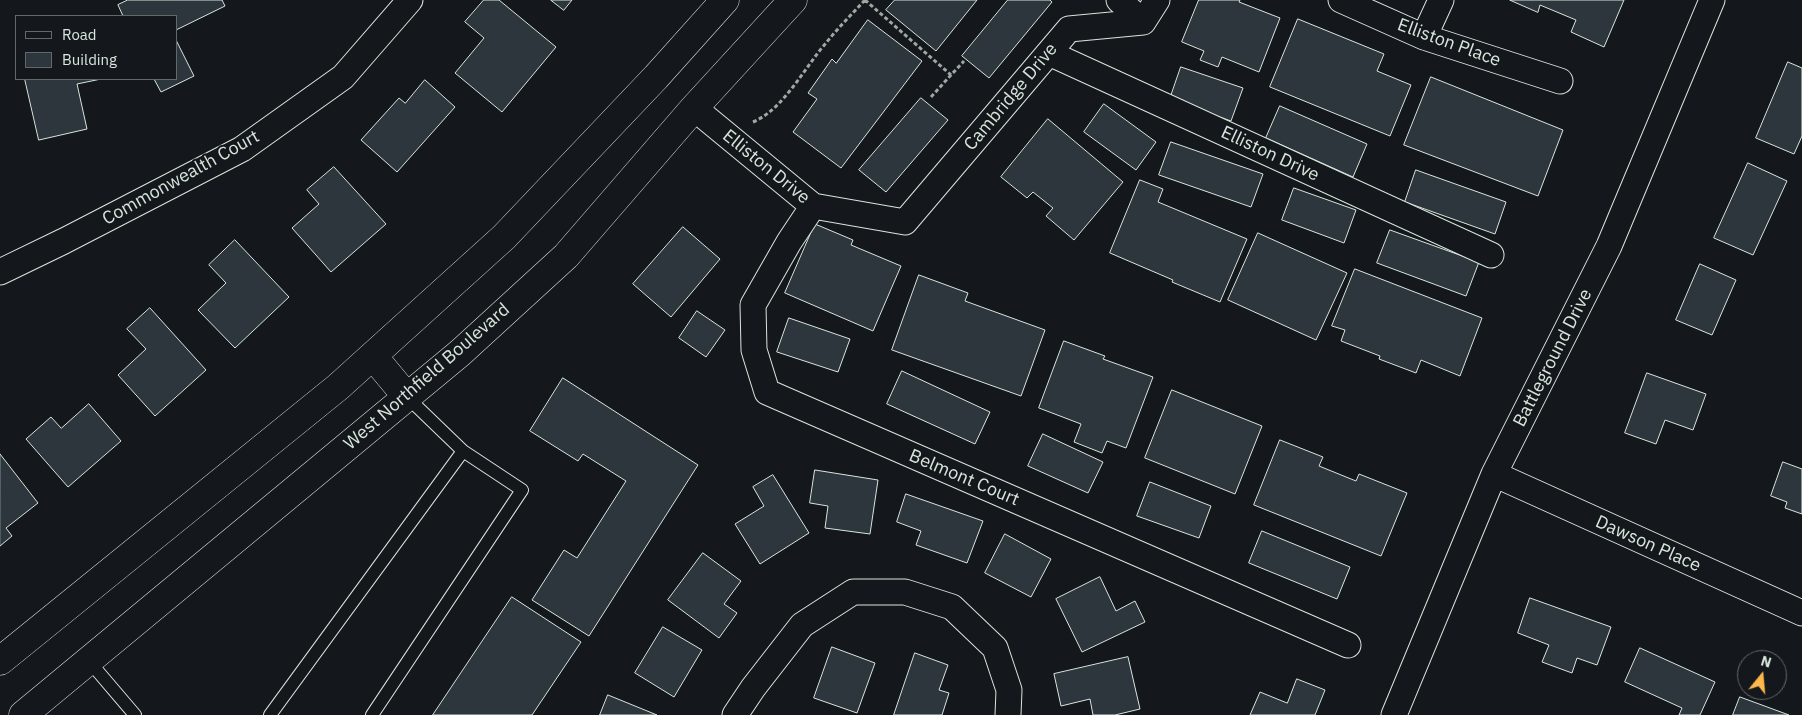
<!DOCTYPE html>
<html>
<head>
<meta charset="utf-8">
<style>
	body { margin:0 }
	#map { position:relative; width:1802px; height:715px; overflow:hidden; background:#14181c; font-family:"IBM Plex Sans",sans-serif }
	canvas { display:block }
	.legend { position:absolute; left:15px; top:15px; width:162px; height:65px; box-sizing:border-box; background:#14181c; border:1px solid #626a69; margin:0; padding:6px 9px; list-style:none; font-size:15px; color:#d8e6dc }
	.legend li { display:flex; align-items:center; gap:10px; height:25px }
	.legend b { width:25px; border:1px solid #626a69 }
	.north { position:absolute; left:1737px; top:650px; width:50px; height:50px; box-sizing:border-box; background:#14181c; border:1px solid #626a69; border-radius:50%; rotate:17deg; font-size:14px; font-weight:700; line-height:20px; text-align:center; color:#d8e6dc }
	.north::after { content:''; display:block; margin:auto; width:18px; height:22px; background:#ffb74d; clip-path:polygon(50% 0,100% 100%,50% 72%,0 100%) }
</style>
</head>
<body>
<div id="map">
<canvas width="1802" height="715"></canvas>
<ul class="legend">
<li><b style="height:6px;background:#14181c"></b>Road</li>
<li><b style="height:14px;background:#2c363c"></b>Building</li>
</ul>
<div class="north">N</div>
</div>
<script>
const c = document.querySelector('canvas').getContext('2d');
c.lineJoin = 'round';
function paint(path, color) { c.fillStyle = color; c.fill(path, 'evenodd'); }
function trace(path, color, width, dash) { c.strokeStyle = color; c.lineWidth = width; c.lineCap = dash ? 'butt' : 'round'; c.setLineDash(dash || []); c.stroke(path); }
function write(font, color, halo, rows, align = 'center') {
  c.font = font + ' "IBM Plex Sans",sans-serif'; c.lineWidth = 4; c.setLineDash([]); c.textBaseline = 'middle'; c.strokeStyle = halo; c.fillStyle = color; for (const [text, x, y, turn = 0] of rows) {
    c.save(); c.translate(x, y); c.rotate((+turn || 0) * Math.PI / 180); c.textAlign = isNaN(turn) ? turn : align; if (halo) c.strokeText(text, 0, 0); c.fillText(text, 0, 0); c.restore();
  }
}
const building = new Path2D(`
	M 128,0 L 222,0 L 225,6 L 176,30 L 176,16 L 123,16 L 118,5 Z
	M 484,0 L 499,0 L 556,47 L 502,112 L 455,73 L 484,38 L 465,22 Z
	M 551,0 L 572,0 L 564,10 Z
	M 895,0 L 977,0 L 936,51 L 886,10 Z
	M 1008,0 L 1050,0 L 1052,2 L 989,78 L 962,56 Z
	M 1199,0 L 1240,0 L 1239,2 L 1280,18 L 1259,72 L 1222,57 L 1218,67 L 1200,60 L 1204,51 L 1182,42 Z
	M 1510,0 L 1624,0 L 1604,47 L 1571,32 L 1576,20 L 1540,5 L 1538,12 Z
	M 1298,19 L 1384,54 L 1377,71 L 1411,85 L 1390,136 L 1270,87 Z
	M 868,20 L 922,61 L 841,168 L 793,132 L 817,99 L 808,93 L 832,59 L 836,63 Z
	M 176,40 L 194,76 L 161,92 L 154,79 L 176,79 Z
	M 1788,62 L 1802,68 L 1802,136 L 1794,154 L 1756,138 Z
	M 1181,67 L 1243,88 L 1231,121 L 1170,99 Z
	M 1431,77 L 1563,130 L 1538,196 L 1404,145 Z
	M 25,79 L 101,79 L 77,84 L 87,129 L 39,140 Z
	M 425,80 L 455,107 L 397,172 L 361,140 L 399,98 L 405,103 Z
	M 921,98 L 948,120 L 886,192 L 859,170 Z
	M 1104,104 L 1156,142 L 1136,170 L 1084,132 Z
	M 1280,106 L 1367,144 L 1353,177 L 1266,138 Z
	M 1048,119 L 1123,182 L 1074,240 L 1046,216 L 1053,208 L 1033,192 L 1027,198 L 1001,177 Z
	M 1171,142 L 1263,174 L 1251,207 L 1159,175 Z
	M 1748,163 L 1787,181 L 1753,255 L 1714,238 Z
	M 334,167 L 386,224 L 331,272 L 292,228 L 319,204 L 307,190 Z
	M 1416,170 L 1506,202 L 1495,234 L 1405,202 Z
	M 1140,180 L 1163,189 L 1158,202 L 1247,239 L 1220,302 L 1172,282 L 1173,280 L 1110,253 Z
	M 1294,188 L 1356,210 L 1344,243 L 1282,220 Z
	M 815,224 L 853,240 L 851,245 L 901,266 L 873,331 L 785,293 Z
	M 683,227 L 720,259 L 671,317 L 633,284 Z
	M 1390,230 L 1479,262 L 1466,296 L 1377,263 Z
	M 1258,233 L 1347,273 L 1316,340 L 1228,300 Z
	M 235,240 L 289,297 L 235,348 L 198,310 L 226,283 L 209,265 Z
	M 1700,264 L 1736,280 L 1712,335 L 1676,320 Z
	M 1355,269 L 1482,318 L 1460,376 L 1421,360 L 1416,373 L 1379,359 L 1380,356 L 1341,341 L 1345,330 L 1332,326 Z
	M 919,275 L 968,293 L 965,301 L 1045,330 L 1021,396 L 892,350 Z
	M 150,308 L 206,370 L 155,416 L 118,375 L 146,349 L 127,329 Z
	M 697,311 L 725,330 L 706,357 L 679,338 Z
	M 789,318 L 850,339 L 838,372 L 777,352 Z
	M 1064,341 L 1105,356 L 1103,359 L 1153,377 L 1126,448 L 1107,441 L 1102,453 L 1074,442 L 1081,424 L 1039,408 Z
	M 902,371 L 990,412 L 975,444 L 887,404 Z
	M 1647,373 L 1706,394 L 1693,430 L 1665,420 L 1656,444 L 1625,433 Z
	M 563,378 L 698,465 L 589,636 L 532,600 L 564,550 L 577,558 L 626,481 L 583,454 L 578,461 L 530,431 Z
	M 1172,390 L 1262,426 L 1235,494 L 1145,458 Z
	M 89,404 L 121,441 L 68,487 L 26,439 L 51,417 L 61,428 Z
	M 1043,434 L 1103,462 L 1088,493 L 1028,466 Z
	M 1280,440 L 1323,457 L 1319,466 L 1356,481 L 1359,474 L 1407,493 L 1381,556 L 1254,505 Z
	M 0,454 L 38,503 L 6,528 L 12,536 L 0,546 Z
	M 1783,462 L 1802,469 L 1802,514 L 1785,508 L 1787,502 L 1771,496 Z
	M 815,470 L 878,480 L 870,534 L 825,528 L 828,506 L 810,503 Z
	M 773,475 L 809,533 L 760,564 L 735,524 L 764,506 L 753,487 Z
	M 1150,482 L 1211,506 L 1199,538 L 1137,516 Z
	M 906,494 L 983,521 L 967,563 L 916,545 L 921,531 L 897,522 Z
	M 1262,531 L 1350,567 L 1337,599 L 1249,563 Z
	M 1005,534 L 1051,559 L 1031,597 L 985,573 Z
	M 703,553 L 741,581 L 724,604 L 737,613 L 719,638 L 668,600 Z
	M 1100,577 L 1116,611 L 1135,601 L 1145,622 L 1082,652 L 1056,599 Z
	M 512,597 L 581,642 L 532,715 L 433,715 Z
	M 1530,598 L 1611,627 L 1597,665 L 1577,658 L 1572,673 L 1542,662 L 1549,645 L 1518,633 Z
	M 663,627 L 702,650 L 674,697 L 635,673 Z
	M 832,647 L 875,663 L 857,713 L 814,698 Z
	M 1640,648 L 1715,682 L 1700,715 L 1679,715 L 1682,708 L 1625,682 Z
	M 915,653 L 948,665 L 939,690 L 949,693 L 942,715 L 894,715 Z
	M 1128,657 L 1140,709 L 1115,715 L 1093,715 L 1090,699 L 1061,706 L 1054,674 Z
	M 1297,679 L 1325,690 L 1315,715 L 1250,715 L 1260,692 L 1287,703 Z
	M 608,695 L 657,715 L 600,715 Z
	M 1740,697 L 1789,715 L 1733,715 Z`);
paint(building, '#2c363c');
trace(building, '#d8e6dc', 1);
const lane = new Path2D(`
	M 89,661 L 135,715
	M 270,715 L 463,451
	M 372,715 L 522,490 L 463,451 L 407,397`);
const street = new Path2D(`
	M 1119,0 L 1143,22
	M 1341,0 L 1424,37 L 1560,81
	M 1424,37 L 1441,0
	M 1049,53 L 1491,255
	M 694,108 L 813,206 L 905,222 L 1069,29 L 1143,22 L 1157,0
	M 813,206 L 789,242 L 753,305 L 754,350 L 767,392 L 1348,645
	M 0,272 L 64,241 L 242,149 L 343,77 L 410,0
	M 1494,474 L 1802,613
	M 735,715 L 753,688 L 802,625 L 853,592 L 905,592 L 952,607 L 995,648 L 1009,690 L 1008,715
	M 1394,715 L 1494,474 L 1609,246 L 1712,0`);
const secondary = new Path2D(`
	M 373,356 L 407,397
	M 0,661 L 338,387 L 504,237 L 656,77 L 725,0
	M 23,715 L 460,353 L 566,256 L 694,108 L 793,0`);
trace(lane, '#d8e6dc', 14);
trace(street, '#d8e6dc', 27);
trace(secondary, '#d8e6dc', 29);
trace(new Path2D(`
	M 865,0 L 951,75 L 964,61
	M 931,97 L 951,75
	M 753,122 C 784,109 804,68 826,43 C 838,28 852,14 865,0`), '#9da8a2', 3, [4, 2.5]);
trace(lane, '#14181c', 12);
trace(street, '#14181c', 25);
trace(secondary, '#14181c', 28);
write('18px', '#d8e6dc', '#14181c', [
	["Elliston Place",1449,43,20],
	["Cambridge Drive",1011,97,-50],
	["Elliston Drive",1270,154,25],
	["Elliston Drive",766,167,39],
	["Commonwealth Court",181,178,-29],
	["Battleground Drive",1553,358,-63],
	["West Northfield Boulevard",427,377,-41],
	["Belmont Court",964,478,23],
	["Dawson Place",1648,544,24]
]);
</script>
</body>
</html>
